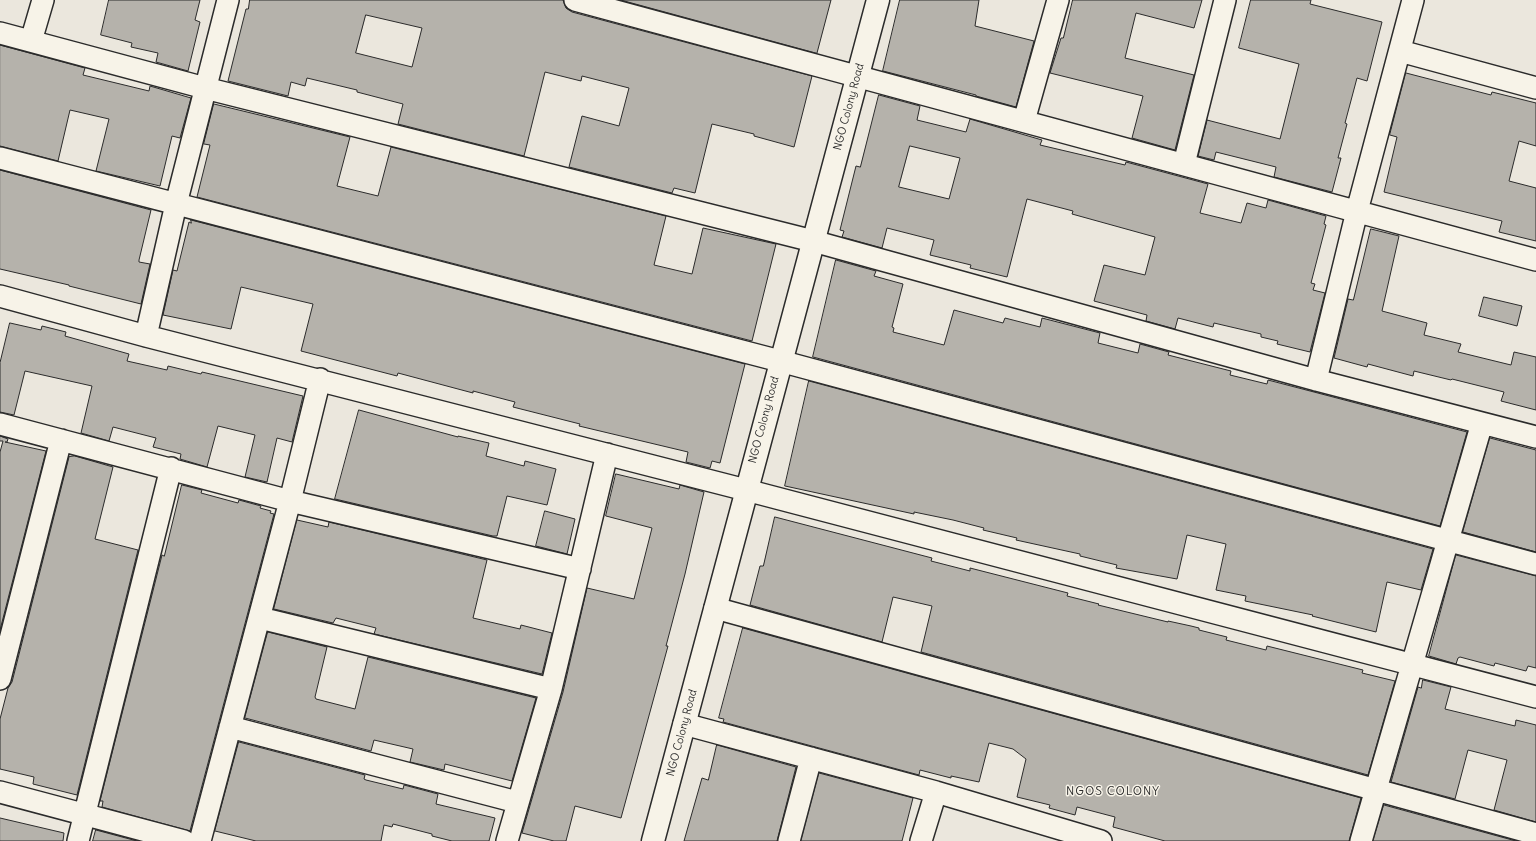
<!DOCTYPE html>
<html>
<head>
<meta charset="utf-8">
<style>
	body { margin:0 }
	canvas { display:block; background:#ebe7dd }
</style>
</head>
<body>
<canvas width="1536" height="841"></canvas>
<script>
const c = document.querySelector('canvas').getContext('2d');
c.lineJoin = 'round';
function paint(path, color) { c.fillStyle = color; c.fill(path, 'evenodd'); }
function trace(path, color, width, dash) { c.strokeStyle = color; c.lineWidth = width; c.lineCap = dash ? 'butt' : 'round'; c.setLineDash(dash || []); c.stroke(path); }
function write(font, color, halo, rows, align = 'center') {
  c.font = font + ' Delius,sans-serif'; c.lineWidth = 3; c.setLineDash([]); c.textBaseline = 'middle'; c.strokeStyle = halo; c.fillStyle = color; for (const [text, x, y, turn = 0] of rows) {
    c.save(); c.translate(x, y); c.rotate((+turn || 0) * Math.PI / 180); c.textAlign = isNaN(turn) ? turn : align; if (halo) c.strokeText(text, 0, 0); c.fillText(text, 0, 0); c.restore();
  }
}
const building = new Path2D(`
	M 109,0 L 200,0 L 195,20 L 200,22 L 188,71 L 156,62 L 158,53 L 131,47 L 132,43 L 101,35 Z
	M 250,0 L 563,0 L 566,8 L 572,12 L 812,76 L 794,147 L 754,136 L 754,134 L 712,124 L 695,193 L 674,188 L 672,193 L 569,167 L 582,116 L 619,126 L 629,88 L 582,76 L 581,81 L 545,72 L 524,156 L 398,124 L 403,104 L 357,92 L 357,90 L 307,78 L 305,86 L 291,82 L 288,96 L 228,81 L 246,9 L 248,9 ZM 366,15 L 422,28 L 412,67 L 356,53 Z
	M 621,0 L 831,0 L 817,53 Z
	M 900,0 L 979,0 L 975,26 L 1034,41 L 1016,107 L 976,96 L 976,95 L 883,71 Z
	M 1073,0 L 1202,0 L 1194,28 L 1136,13 L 1125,58 L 1194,75 L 1175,150 L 1132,138 L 1143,96 L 1050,73 L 1061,38 L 1063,38 Z
	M 1251,0 L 1311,0 L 1310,4 L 1382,22 L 1367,81 L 1357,78 L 1345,123 L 1347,124 L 1338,158 L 1341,158 L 1332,192 L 1274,177 L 1276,167 L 1216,152 L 1214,160 L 1198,156 L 1207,120 L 1280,139 L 1299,64 L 1239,48 Z
	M 0,45 L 85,68 L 83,75 L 149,91 L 150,86 L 191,98 L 180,138 L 172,136 L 160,186 L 96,171 L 109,119 L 70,110 L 58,161 L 0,146 Z
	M 1406,73 L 1491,95 L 1492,92 L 1536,103 L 1536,146 L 1519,141 L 1509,181 L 1536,188 L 1536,241 L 1499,232 L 1502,221 L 1384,192 L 1397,137 L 1390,135 Z
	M 879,95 L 920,106 L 917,120 L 966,132 L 970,119 L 1042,140 L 1040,145 L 1125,165 L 1126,162 L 1208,184 L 1200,213 L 1241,223 L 1247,203 L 1266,208 L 1268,200 L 1326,216 L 1324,224 L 1326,225 L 1311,283 L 1315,284 L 1313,290 L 1325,293 L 1310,352 L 1277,344 L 1278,341 L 1261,337 L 1261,334 L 1214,323 L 1213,327 L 1178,318 L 1175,329 L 1146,321 L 1147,315 L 1094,301 L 1104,265 L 1145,275 L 1155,237 L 1072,214 L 1073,211 L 1027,199 L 1007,277 L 970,268 L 971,265 L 930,255 L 934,240 L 887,228 L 882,248 L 842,237 L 844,231 L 840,230 L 856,166 L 860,167 ZM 910,146 L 960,158 L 949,199 L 899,187 Z
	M 214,104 L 350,137 L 337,186 L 378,196 L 391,147 L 666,216 L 654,265 L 692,274 L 703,228 L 776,244 L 752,341 L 197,197 L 210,145 L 204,144 Z
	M 0,170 L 151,210 L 139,260 L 139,262 L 150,264 L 141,304 L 69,286 L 69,285 L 0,269 Z
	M 191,220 L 745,364 L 720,463 L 712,461 L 710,468 L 686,462 L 688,452 L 579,426 L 580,424 L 513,407 L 515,402 L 473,391 L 473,393 L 398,373 L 397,376 L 301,351 L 313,304 L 241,287 L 231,329 L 163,315 L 173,270 L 177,271 L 189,222 L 191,223 Z
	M 1371,229 L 1399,236 L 1382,311 L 1427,323 L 1424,335 L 1461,344 L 1458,352 L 1511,365 L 1514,352 L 1536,357 L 1536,410 L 1501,401 L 1504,392 L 1452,379 L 1451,380 L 1414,371 L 1413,376 L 1368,364 L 1367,367 L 1334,358 L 1348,299 L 1353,300 Z
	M 836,260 L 876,271 L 874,276 L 903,284 L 892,327 L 894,328 L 893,332 L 944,345 L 954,310 L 1003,323 L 1005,318 L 1040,327 L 1042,318 L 1100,333 L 1098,343 L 1138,353 L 1140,344 L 1169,352 L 1168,355 L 1231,371 L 1230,375 L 1267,384 L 1268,380 L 1467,432 L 1440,526 L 813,357 Z
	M 1484,297 L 1522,306 L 1517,326 L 1479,316 Z
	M 10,323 L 41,330 L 42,326 L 66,332 L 65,336 L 129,354 L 127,361 L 167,370 L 168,366 L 201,374 L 202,372 L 303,396 L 292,442 L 277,438 L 267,482 L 245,477 L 255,435 L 218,426 L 207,467 L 180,459 L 181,454 L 153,447 L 156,438 L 113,427 L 109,441 L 81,433 L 92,386 L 25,371 L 14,415 L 0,412 L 0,363 Z
	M 809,381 L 1433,549 L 1421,590 L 1387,582 L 1376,632 L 1312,616 L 1313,615 L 1245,601 L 1246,596 L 1216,590 L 1226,544 L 1187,535 L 1177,579 L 1116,568 L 1117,565 L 1080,556 L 1080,554 L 1016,540 L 1017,538 L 983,530 L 984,528 L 953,520 L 914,512 L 914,514 L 785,486 Z
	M 359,410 L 458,437 L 458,436 L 489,443 L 486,456 L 524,466 L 525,461 L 556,469 L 547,505 L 507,496 L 497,536 L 493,536 L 335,499 Z
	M 0,436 L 8,439 L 7,442 L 5,442 L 46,451 L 0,630 L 0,452 L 3,441 L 0,441 Z
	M 1490,438 L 1536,450 L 1536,552 L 1463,532 Z
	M 75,456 L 113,467 L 95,539 L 138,550 L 77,795 L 33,784 L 34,777 L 0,769 L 0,719 L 8,688 L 12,682 L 69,457 Z
	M 616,474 L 679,489 L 680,485 L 704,492 L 685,574 L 666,646 L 668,646 L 659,679 L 621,818 L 575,806 L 566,841 L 554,841 L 522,833 L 563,692 L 587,588 L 634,599 L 652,528 L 606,516 Z
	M 182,485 L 202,490 L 201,493 L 238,503 L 239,500 L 261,506 L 260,508 L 271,511 L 270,513 L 274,514 L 190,831 L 102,807 L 103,801 L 100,801 L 162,555 L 164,556 Z
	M 545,511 L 575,519 L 567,554 L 536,546 Z
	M 775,517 L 932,558 L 931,561 L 970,571 L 970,568 L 1068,593 L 1067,596 L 1099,604 L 1098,605 L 1168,622 L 1168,621 L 1191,626 L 1199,628 L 1199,630 L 1227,637 L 1226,640 L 1266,650 L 1267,646 L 1363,670 L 1362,673 L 1395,681 L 1368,775 L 921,652 L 932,606 L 893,597 L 882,642 L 750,605 L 760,566 L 763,566 Z
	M 297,520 L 328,527 L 329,522 L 487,560 L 473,618 L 520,629 L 521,625 L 552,633 L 542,674 L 374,634 L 376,628 L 336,618 L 333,623 L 274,609 Z
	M 1456,555 L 1536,576 L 1536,668 L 1528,666 L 1526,671 L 1495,663 L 1494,666 L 1460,657 L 1458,658 L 1456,664 L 1429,656 Z
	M 743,628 L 1361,798 L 1349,841 L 1165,841 L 1113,827 L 1115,817 L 1077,807 L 1075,815 L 1049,808 L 1050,805 L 1017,797 L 1026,759 L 1013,749 L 989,743 L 979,782 L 951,776 L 951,778 L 920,770 L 919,775 L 723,722 L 724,719 L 719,718 Z
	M 268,632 L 327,647 L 315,697 L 316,699 L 355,709 L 368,657 L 536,698 L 512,781 L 445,764 L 444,770 L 410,762 L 413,749 L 374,740 L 371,751 L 245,718 Z
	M 1423,680 L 1451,687 L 1445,709 L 1515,726 L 1516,720 L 1536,725 L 1536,822 L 1494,810 L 1507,760 L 1468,750 L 1455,799 L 1391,782 L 1418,687 L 1421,688 Z
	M 239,742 L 365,775 L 364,779 L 366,780 L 403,789 L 404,785 L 438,794 L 436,804 L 495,818 L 489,841 L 452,841 L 432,836 L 432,834 L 393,824 L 392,827 L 384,825 L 381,841 L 256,841 L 215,831 Z
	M 717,745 L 796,767 L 777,841 L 684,841 L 702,778 L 708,780 Z
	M 819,773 L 913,798 L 902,841 L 801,841 Z
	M 1384,805 L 1516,841 L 1373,841 Z
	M 0,818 L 64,833 L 63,841 L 0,841 Z
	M 96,830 L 137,841 L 93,841 Z`);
paint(building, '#b5b2ab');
trace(building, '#2b2b2b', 1);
const minor = new Path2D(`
	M 575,0 L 1536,260
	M 0,33 L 205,88 L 813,241 L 1316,380 L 1536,437
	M 31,41 L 43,0
	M 1400,51 L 1536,88
	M 1024,121 L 1058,0
	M 0,158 L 780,361 L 1536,564
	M 1184,164 L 1225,0
	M 0,296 L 146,336 L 746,490 L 1536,697
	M 146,336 L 176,204 L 228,0
	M 1316,380 L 1357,211 L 1413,0
	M 0,424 L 290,501 L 580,569
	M 715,608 L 1536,834
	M 260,618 L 551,689
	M 0,679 L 61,440
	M 684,724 L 936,792 L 1101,841
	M 230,727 L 517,802
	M 0,792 L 184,841
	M 78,841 L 171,468
	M 200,841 L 290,501 L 320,379
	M 507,841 L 551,689 L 607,454
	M 789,841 L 811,758
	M 921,841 L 936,792
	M 1361,841 L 1482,423`);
const tertiary = new Path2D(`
	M 653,841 L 878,0`);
trace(minor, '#2b2b2b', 24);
trace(tertiary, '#2b2b2b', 25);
trace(minor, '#f7f3e8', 21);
trace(tertiary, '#f7f3e8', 22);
write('11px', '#2b2b2b', '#f7f3e8', [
	["NGO Colony Road",849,107,-75],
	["NGO Colony Road",764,420,-75],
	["NGO Colony Road",682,733,-75]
]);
c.letterSpacing = '1px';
write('12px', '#2b2b2b', '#f7f3e8', [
	["NGOS COLONY",1113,792]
]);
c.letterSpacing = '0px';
</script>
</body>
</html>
